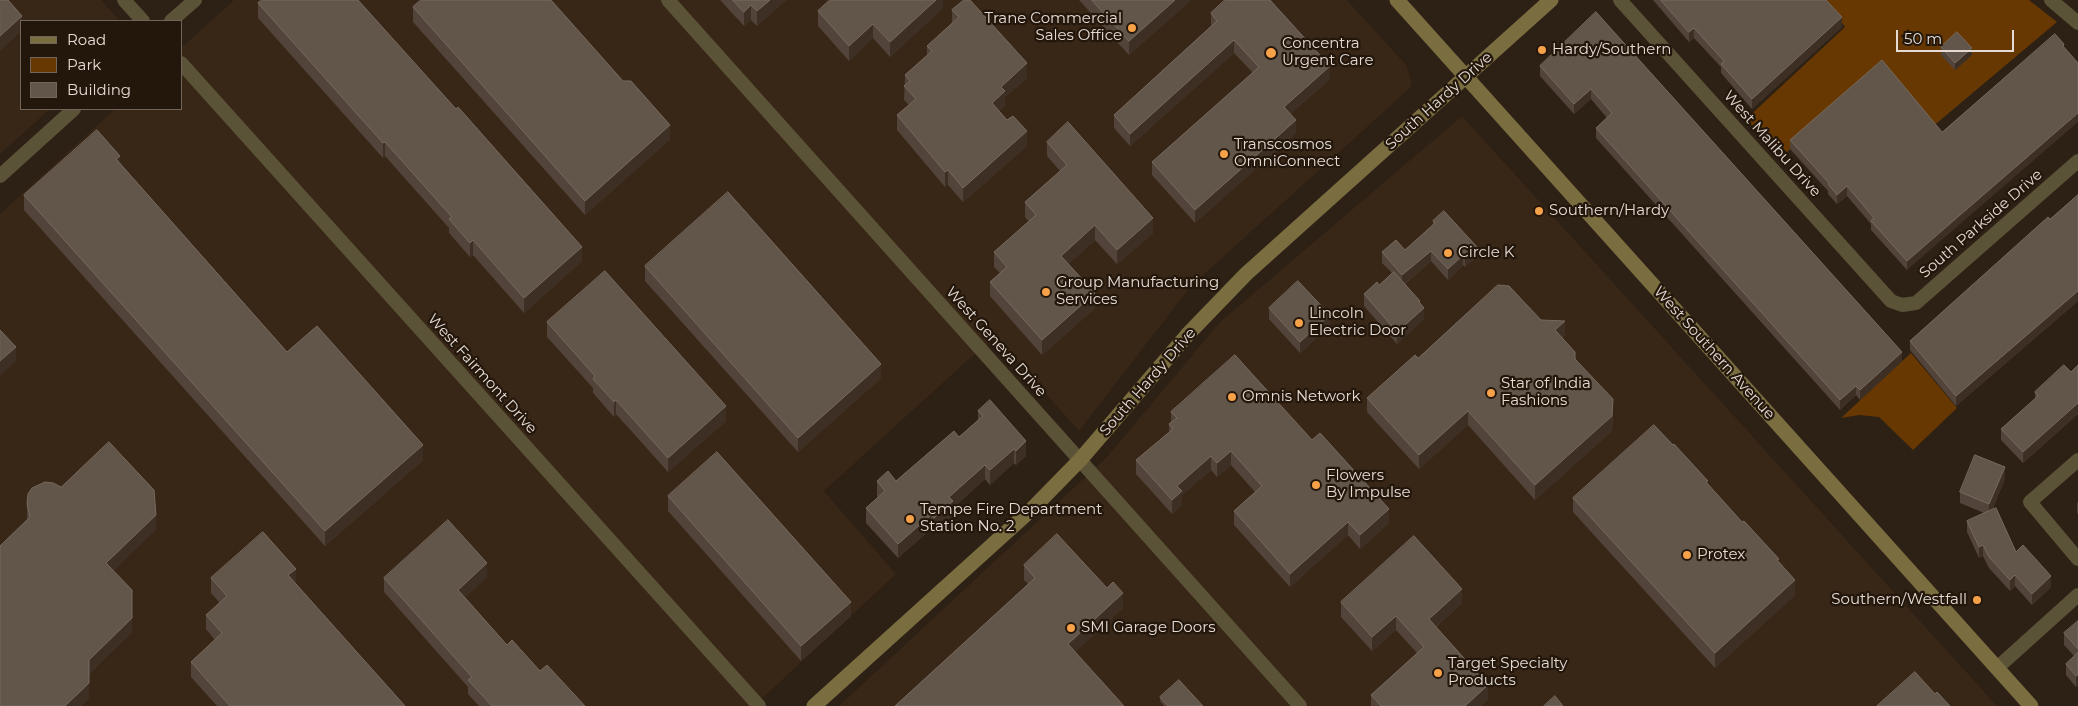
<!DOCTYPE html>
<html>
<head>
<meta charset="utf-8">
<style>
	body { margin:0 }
	#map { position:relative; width:2078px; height:706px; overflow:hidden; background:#2d2015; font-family:Montserrat,sans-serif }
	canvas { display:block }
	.legend { position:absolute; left:20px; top:20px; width:162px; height:90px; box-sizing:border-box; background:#23170c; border:1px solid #70655c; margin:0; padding:6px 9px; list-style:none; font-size:15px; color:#e4dbd4 }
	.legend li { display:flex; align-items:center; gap:10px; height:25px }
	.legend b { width:25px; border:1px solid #70655c }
	.scale { position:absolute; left:1896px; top:30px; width:118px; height:22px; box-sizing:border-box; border:2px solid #e4dbd4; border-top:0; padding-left:6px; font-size:15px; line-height:18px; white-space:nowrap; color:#e4dbd4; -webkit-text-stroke:4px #23170c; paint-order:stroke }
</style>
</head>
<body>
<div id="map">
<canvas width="2078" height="706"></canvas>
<ul class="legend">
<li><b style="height:6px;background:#7a6d40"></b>Road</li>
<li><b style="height:14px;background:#673802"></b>Park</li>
<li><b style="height:14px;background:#62554a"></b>Building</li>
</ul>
<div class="scale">50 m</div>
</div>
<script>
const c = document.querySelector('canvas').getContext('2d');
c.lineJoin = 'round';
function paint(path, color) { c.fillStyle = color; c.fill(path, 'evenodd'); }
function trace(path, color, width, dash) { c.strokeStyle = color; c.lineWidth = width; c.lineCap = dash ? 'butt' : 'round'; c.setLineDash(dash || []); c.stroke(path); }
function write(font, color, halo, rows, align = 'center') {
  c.font = font + ' Montserrat,sans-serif'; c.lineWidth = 4.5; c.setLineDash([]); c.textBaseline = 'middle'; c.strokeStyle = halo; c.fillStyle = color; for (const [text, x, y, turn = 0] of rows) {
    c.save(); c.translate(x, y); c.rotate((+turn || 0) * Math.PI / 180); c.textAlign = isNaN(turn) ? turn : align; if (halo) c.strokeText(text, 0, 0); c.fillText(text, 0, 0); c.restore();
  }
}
paint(new Path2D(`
	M 0,0 L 101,0 L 120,21 L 21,21 L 21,109 L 50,109 L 0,154 Z
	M 234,0 L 1347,0 L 1406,65 L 1412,82 L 1410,88 L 1191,286 L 1079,431 L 997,338 L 968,360 L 824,491 L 896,574 L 754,706 L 0,706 L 0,214 L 115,109 L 181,109 L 181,48 Z
	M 1462,116 L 1997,706 L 839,706 L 1107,457 L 1220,322 Z`), '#382616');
paint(new Path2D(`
	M 1825,0 L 2029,0 L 2057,22 L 1931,128 L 1885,67 L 1787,152 L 1745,120 L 1845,27 Z
	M 1911,353 L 1957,408 L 1913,450 L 1879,417 L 1859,415 L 1841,418 Z`), '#673802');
trace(new Path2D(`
	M 124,0 L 143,21
	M 668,0 L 1300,706
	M 1620,0 L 1891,301 L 1902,305 L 1916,303 L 2078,161
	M 2051,0 L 2078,23
	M 171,21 L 195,0
	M 181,63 L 759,706
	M 0,176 L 74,109
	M 2078,460 L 2030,502 L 2078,559
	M 1997,668 L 2078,595`), '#5b5337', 14);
trace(new Path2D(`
	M 1397,0 L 2031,706
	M 814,706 L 1032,509 L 1080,460 L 1189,333 L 1246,274 L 1551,0`), '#7a6d40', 15);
paint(new Path2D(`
	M 720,0 L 786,0 L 757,26 L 751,20 L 744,26 Z
	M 943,0 L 943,8 L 890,57 L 873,38 L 849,61 L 818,26 L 818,11 Z
	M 1079,0 L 1191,0 L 1129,55 Z
	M 1653,0 L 1826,0 L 1842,27 L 1752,109 L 1721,73 L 1721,67 L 1694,38 L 1689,42 Z
	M 258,3 L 582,261 L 524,313 L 473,255 L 470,257 L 449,233 L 449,228 L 385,156 L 383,158 L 258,18 Z
	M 413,7 L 623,81 L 670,139 L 585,215 L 413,22 Z
	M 952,10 L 1027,78 L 1005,97 L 1005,106 L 999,111 L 1027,146 L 963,202 L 948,185 L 945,187 L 897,130 L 897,115 L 909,105 L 904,100 L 905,75 L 927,56 L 927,46 L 952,23 Z
	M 1596,12 L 1902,361 L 1860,400 L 1856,395 L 1840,410 L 1596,138 L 1596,128 L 1607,118 L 1591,99 L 1574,114 L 1540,76 L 1540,66 Z
	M 1211,13 L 1330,79 L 1290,114 L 1296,133 L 1195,223 L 1152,175 L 1152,162 L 1253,73 L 1234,53 L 1130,146 L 1114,128 L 1114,115 L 1211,26 Z
	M 1941,47 L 1972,55 L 1955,70 L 1941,55 Z
	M 1942,132 L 1907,270 L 1871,230 L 1871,224 L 1847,196 L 1837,204 L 1828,194 L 1828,191 L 1790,149 L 1790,140 Z
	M 1047,142 L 1153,233 L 1117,264 L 1095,240 L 1068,264 L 1095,308 L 1042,355 L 990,296 L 990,282 L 1000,273 L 994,267 L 994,252 L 1029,222 L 1025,217 L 1025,202 L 1060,171 L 1047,156 Z
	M 120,163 L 287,352 L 423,460 L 325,546 L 24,210 L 24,195 Z
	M 2078,195 L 2078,301 L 1956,406 L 1910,350 L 1910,341 Z
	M 1433,221 L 1477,257 L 1465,267 L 1463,265 L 1448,280 L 1431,261 L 1405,284 L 1420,303 L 1424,319 L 1397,344 L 1364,306 L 1364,294 L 1379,285 L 1392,273 L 1382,263 L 1382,252 L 1405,250 L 1433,225 Z
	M 645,266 L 881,378 L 798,452 L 645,281 Z
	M 1269,308 L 1330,326 L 1300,353 L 1269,319 Z
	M 1541,320 L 1565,335 L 1562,338 L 1575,359 L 1613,413 L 1612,431 L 1535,500 L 1468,425 L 1419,469 L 1367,412 L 1367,398 L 1418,358 Z
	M 547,322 L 726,421 L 668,472 L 616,414 L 614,417 L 593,393 L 593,388 L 547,337 Z
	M 2078,365 L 2078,414 L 2023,463 L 2001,440 L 2001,429 L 2035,399 L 2035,392 L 2071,372 Z
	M 978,411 L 1026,456 L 1016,465 L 1014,463 L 990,485 L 985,479 L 953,508 L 953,515 L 934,533 L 931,529 L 898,558 L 866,523 L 866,508 L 878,497 L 877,496 L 877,481 L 896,481 L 959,437 L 978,420 Z
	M 1171,412 L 1389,523 L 1360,549 L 1348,535 L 1290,587 L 1234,525 L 1234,511 L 1255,492 L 1231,465 L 1217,477 L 1211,470 L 1182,495 L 1182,505 L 1172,514 L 1136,474 L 1136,460 L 1169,433 L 1169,424 L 1171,422 Z
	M 2005,479 L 1992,510 L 2016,552 L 2051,587 L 2032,605 L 2015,586 L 2010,591 L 1989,568 L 1983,556 L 1979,558 L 1967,532 L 1967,521 L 1984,513 L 1960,503 L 1960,492 Z
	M 1708,485 L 1779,562 L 1795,595 L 1715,668 L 1573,512 L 1573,498 Z
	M 61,487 L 156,529 L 113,571 L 132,632 L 89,674 L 89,698 L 81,706 L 0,706 L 27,520 L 27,504 Z
	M 668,496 L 851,616 L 801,661 L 668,511 Z
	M 2078,502 L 2078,514 L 2077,513 L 2077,503 Z
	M 1024,565 L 1123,608 L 1075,652 L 895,706 L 1028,584 L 1024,580 Z
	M 487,577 L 465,597 L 507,645 L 540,671 L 585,706 L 479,706 L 468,694 L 468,687 L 384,592 L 384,578 Z
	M 211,578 L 295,583 L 405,706 L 217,706 L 191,677 L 191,662 L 215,640 L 206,629 L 206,615 L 220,603 L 211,593 Z
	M 1341,602 L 1462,603 L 1436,627 L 1488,699 L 1481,706 L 1371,706 L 1371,695 L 1417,653 L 1396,630 L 1372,651 L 1341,617 Z
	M 2078,621 L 2078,686 L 2076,687 L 2066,675 L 2066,664 L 2074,656 L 2064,645 L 2064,633 Z
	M 1160,697 L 1203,706 L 1164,706 L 1160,701 Z`), '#52443a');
paint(new Path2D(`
	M 770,0 L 786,0 L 757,26 L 757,11 Z
	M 936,0 L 943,0 L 943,8 L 890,57 L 890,42 Z
	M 1175,0 L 1191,0 L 1129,55 L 1129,41 Z
	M 751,5 L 751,20 L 744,26 L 744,12 Z
	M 22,16 L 22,21 L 21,21 L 21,32 L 0,51 L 0,36 Z
	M 1842,17 L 1842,27 L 1752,109 L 1752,99 Z
	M 873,24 L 873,38 L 849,61 L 849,46 Z
	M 1694,28 L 1694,38 L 1689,42 L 1689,32 Z
	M 1234,40 L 1234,53 L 1130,146 L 1130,134 Z
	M 1972,48 L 1972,55 L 1955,70 L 1955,63 Z
	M 1027,63 L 1027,78 L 1005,97 L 1005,106 L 992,117 L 992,103 L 1001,87 Z
	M 1330,66 L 1330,79 L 1284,119 L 1284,107 Z
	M 1591,89 L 1591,99 L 1574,114 L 1574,104 Z
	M 2078,113 L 2078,122 L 1907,270 L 1907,261 Z
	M 1296,120 L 1296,133 L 1195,223 L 1195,210 Z
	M 670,125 L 670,139 L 585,215 L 585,201 Z
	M 1027,131 L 1027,146 L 963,202 L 963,188 Z
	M 385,142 L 385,156 L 383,158 L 383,143 Z
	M 120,156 L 120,171 L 116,159 Z
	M 948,170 L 948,185 L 945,187 L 945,172 Z
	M 1847,186 L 1847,196 L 1837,204 L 1837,195 Z
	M 1153,218 L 1153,233 L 1117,264 L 1117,250 Z
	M 1095,225 L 1095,240 L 1061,270 L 1061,256 Z
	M 473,240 L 473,255 L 470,257 L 470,243 Z
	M 582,247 L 582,261 L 524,313 L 524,298 Z
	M 1477,247 L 1477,257 L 1465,267 L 1465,257 Z
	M 1431,251 L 1431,261 L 1402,286 L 1402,275 Z
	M 1463,255 L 1463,265 L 1448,280 L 1448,269 Z
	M 2078,291 L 2078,301 L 1956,406 L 1956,396 Z
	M 1095,293 L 1095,308 L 1042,355 L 1042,340 Z
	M 1424,308 L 1424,319 L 1397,344 L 1397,332 Z
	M 1330,315 L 1330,326 L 1300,353 L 1300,342 Z
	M 1565,321 L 1565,335 L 1555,344 L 1555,330 Z
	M 16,347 L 16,361 L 0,376 L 0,361 Z
	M 1902,352 L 1902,361 L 1860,400 L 1860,390 Z
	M 881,364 L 881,378 L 798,452 L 798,438 Z
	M 1856,386 L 1856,395 L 1840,410 L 1840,400 Z
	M 1613,399 L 1612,431 L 1535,500 L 1535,485 Z
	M 616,400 L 616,414 L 614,417 L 614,402 Z
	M 2078,403 L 2078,414 L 2023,463 L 2023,452 Z
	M 726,406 L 726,421 L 668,472 L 668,458 Z
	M 1468,411 L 1468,425 L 1419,469 L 1419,455 Z
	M 1026,441 L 1026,456 L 1016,465 L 1016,451 Z
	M 423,445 L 423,460 L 325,546 L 325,531 Z
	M 1014,449 L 1014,463 L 990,485 L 990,470 Z
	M 1231,451 L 1231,465 L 1217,477 L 1217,463 Z
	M 1211,456 L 1211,470 L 1182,495 L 1182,505 L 1172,514 L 1172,500 L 1177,486 Z
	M 985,465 L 985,479 L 953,508 L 953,515 L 934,533 L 934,518 L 949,497 Z
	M 2005,467 L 2005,479 L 1989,516 L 1989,504 Z
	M 1389,509 L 1389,523 L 1360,549 L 1360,535 Z
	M 156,515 L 156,529 L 106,578 L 106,563 Z
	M 931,515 L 931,529 L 898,558 L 898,544 Z
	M 1348,522 L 1348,535 L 1290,587 L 1290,574 Z
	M 1983,545 L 1983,556 L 1979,558 L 1979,547 Z
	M 487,563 L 487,577 L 458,604 L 458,590 Z
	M 296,569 L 296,583 L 288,575 Z
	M 2015,575 L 2015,586 L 2010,591 L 2010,580 Z
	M 2051,576 L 2051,587 L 2032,605 L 2032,594 Z
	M 1795,580 L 1795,595 L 1715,668 L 1715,653 Z
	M 1462,589 L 1462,603 L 1429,633 L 1429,619 Z
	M 1123,593 L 1123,608 L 1068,659 L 1068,644 Z
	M 851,602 L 851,616 L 801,661 L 801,646 Z
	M 1396,616 L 1396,630 L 1372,651 L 1372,637 Z
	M 132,618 L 132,632 L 89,674 L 89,660 Z
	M 2078,675 L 2078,686 L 2076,687 L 2076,676 Z
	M 89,683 L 89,698 L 81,706 L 65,706 Z
	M 1488,685 L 1488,699 L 1481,706 L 1465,706 Z`), '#3d2f24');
const building = new Path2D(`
	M 0,0 L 8,0 L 22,16 L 0,36 Z
	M 262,0 L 358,0 L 456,109 L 458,107 L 582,247 L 524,298 L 473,240 L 470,243 L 449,219 L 452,217 L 385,142 L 383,143 L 258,3 Z
	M 421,0 L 551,0 L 623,81 L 631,81 L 670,125 L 585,201 L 413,7 Z
	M 733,0 L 770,0 L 757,11 L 751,5 L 744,12 Z
	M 830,0 L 936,0 L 890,42 L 873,24 L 849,46 L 818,11 Z
	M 964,0 L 970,0 L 1027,63 L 1001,87 L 1005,91 L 992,103 L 1007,120 L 1013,116 L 1027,131 L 963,188 L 948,170 L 945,172 L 897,115 L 916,99 L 904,86 L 910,81 L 905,75 L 932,51 L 927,46 L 959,17 L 952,10 Z
	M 1092,0 L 1175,0 L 1129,41 Z
	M 1225,0 L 1270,0 L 1330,66 L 1284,107 L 1296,120 L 1195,210 L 1152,162 L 1259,67 L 1234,40 L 1130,134 L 1114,115 L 1217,21 L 1211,13 Z
	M 1661,0 L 1826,0 L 1842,17 L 1752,99 L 1721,64 L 1724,61 L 1694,28 L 1689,32 Z
	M 1596,12 L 1902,352 L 1860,390 L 1856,386 L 1840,400 L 1596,128 L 1612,113 L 1591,89 L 1574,104 L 1540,66 Z
	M 1957,32 L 1972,48 L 1955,63 L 1941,47 Z
	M 2055,34 L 2064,44 L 2063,46 L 2078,63 L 2078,113 L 1907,261 L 1871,221 L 1874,218 L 1847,186 L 1837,195 L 1828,184 L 1829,183 L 1790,140 L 1882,60 L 1942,132 Z
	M 1068,122 L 1153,218 L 1117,250 L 1095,225 L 1061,256 L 1095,293 L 1042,340 L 990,282 L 1007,267 L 994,252 L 1036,215 L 1025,202 L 1067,165 L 1047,142 Z
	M 97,130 L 120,156 L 116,159 L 287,352 L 317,326 L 423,445 L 325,531 L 24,195 Z
	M 728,192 L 881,364 L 798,438 L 645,266 Z
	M 2078,195 L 2078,291 L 1956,396 L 1910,341 L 2048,217 L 2050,219 Z
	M 1444,211 L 1477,247 L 1465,257 L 1463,255 L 1448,269 L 1431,251 L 1402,275 L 1382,252 L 1396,240 L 1405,250 L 1435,223 L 1433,221 Z
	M 605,271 L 726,406 L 668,458 L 616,400 L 614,402 L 593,379 L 595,376 L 547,322 Z
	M 1394,272 L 1420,301 L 1419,302 L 1424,308 L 1397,332 L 1364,294 L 1377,282 L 1379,285 Z
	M 1298,281 L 1330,315 L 1300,342 L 1269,308 Z
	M 1498,285 L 1509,286 L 1541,320 L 1565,321 L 1555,330 L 1575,352 L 1575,359 L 1613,399 L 1612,416 L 1535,485 L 1468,411 L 1419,455 L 1367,398 L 1415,355 L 1418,358 Z
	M 0,330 L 16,347 L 0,361 Z
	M 1235,355 L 1312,440 L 1320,433 L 1389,509 L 1360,535 L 1348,522 L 1290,574 L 1234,511 L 1262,486 L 1231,451 L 1217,463 L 1211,456 L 1177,486 L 1182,491 L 1172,500 L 1136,460 L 1173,429 L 1169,424 L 1177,418 L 1171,412 Z
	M 2064,365 L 2071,372 L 2078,365 L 2078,403 L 2023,452 L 2001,429 L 2038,396 L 2035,392 Z
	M 990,400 L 1026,441 L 1016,451 L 1014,449 L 990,470 L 985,465 L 949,497 L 953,501 L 934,518 L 931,515 L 898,544 L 866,508 L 885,491 L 877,481 L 888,471 L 896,481 L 954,431 L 959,437 L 983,416 L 978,411 Z
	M 1654,425 L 1673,445 L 1674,444 L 1708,481 L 1706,482 L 1742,522 L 1744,521 L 1779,559 L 1777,560 L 1795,580 L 1715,653 L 1573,498 Z
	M 109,442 L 154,490 L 156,515 L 106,563 L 132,590 L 132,618 L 89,660 L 89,683 L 65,706 L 0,706 L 0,546 L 30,517 L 27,504 L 28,494 L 32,488 L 45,482 L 53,483 L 61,487 Z
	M 717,452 L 851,602 L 801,646 L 668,496 Z
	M 1975,455 L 2005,467 L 1989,504 L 1960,492 Z
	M 1996,508 L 2016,552 L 2023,545 L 2051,576 L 2032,594 L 2015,575 L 2010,580 L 1989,557 L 1983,545 L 1979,547 L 1967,521 Z
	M 448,520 L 487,563 L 458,590 L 507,645 L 512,640 L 540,671 L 547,665 L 585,706 L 492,706 L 468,680 L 472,677 L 384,578 Z
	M 263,532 L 296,569 L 288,575 L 405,706 L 230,706 L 191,662 L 222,633 L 206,615 L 227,596 L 211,578 Z
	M 1057,534 L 1107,588 L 1113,582 L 1123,593 L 1068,644 L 1124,706 L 895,706 L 1035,578 L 1024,565 Z
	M 1414,536 L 1462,589 L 1429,619 L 1488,685 L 1465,706 L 1381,706 L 1371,695 L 1424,647 L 1396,616 L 1372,637 L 1341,602 Z
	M 2078,621 L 2078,649 L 2064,633 Z
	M 2078,653 L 2078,675 L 2076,676 L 2066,664 Z
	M 1915,672 L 1935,694 L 1937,692 L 1950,706 L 1877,706 Z
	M 1179,680 L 1203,706 L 1168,706 L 1160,697 Z
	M 1555,696 L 1563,706 L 1544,706 Z`);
paint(building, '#62554a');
trace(building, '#766a60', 1);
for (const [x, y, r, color] of [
	[1132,28,5,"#f7a149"],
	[1542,50,5,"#f7a149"],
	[1271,53,6,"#f7a149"],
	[1224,154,5,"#f7a149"],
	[1539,211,5,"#f7a149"],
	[1448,253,5,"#f7a149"],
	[1046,292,5,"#f7a149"],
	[1299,323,5,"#f7a149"],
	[1491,393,5,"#f7a149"],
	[1232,397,5,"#f7a149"],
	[1316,485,5,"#f7a149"],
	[910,519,5,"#f7a149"],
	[1687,555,5,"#f7a149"],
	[1977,600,5,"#f7a149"],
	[1071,628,5,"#f7a149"],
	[1438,673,5,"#f7a149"]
]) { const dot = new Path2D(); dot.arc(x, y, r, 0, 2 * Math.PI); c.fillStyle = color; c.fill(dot); trace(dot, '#23170c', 2); }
write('15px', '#e4dbd4', '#23170c', [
	["Trane Commercial",1122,19,"right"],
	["Sales Office",1122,36,"right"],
	["Concentra",1282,44],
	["Urgent Care",1282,61],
	["Hardy/Southern",1552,50],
	["Transcosmos",1234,145],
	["OmniConnect",1234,162],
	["Southern/Hardy",1549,211],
	["Circle K",1458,253],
	["Group Manufacturing",1056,283],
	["Services",1056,300],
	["Lincoln",1309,314],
	["Electric Door",1309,331],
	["Star of India",1501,384],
	["Fashions",1501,401],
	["Omnis Network",1242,397],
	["Flowers",1326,476],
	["By Impulse",1326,493],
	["Tempe Fire Department",920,510],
	["Station No. 2",920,527],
	["Protex",1697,555],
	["Southern/Westfall",1967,600,"right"],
	["SMI Garage Doors",1081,628],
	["Target Specialty",1448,664],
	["Products",1448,681]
], 'left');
write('15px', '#e4dbd4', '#23170c', [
	["South Hardy Drive",1439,101,-42],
	["West Malibu Drive",1772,144,48],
	["South Parkside Drive",1981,224,-41],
	["West Geneva Drive",996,342,48],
	["West Southern Avenue",1714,353,48],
	["West Fairmont Drive",482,374,48],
	["South Hardy Drive",1148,382,-49]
]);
</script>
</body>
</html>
